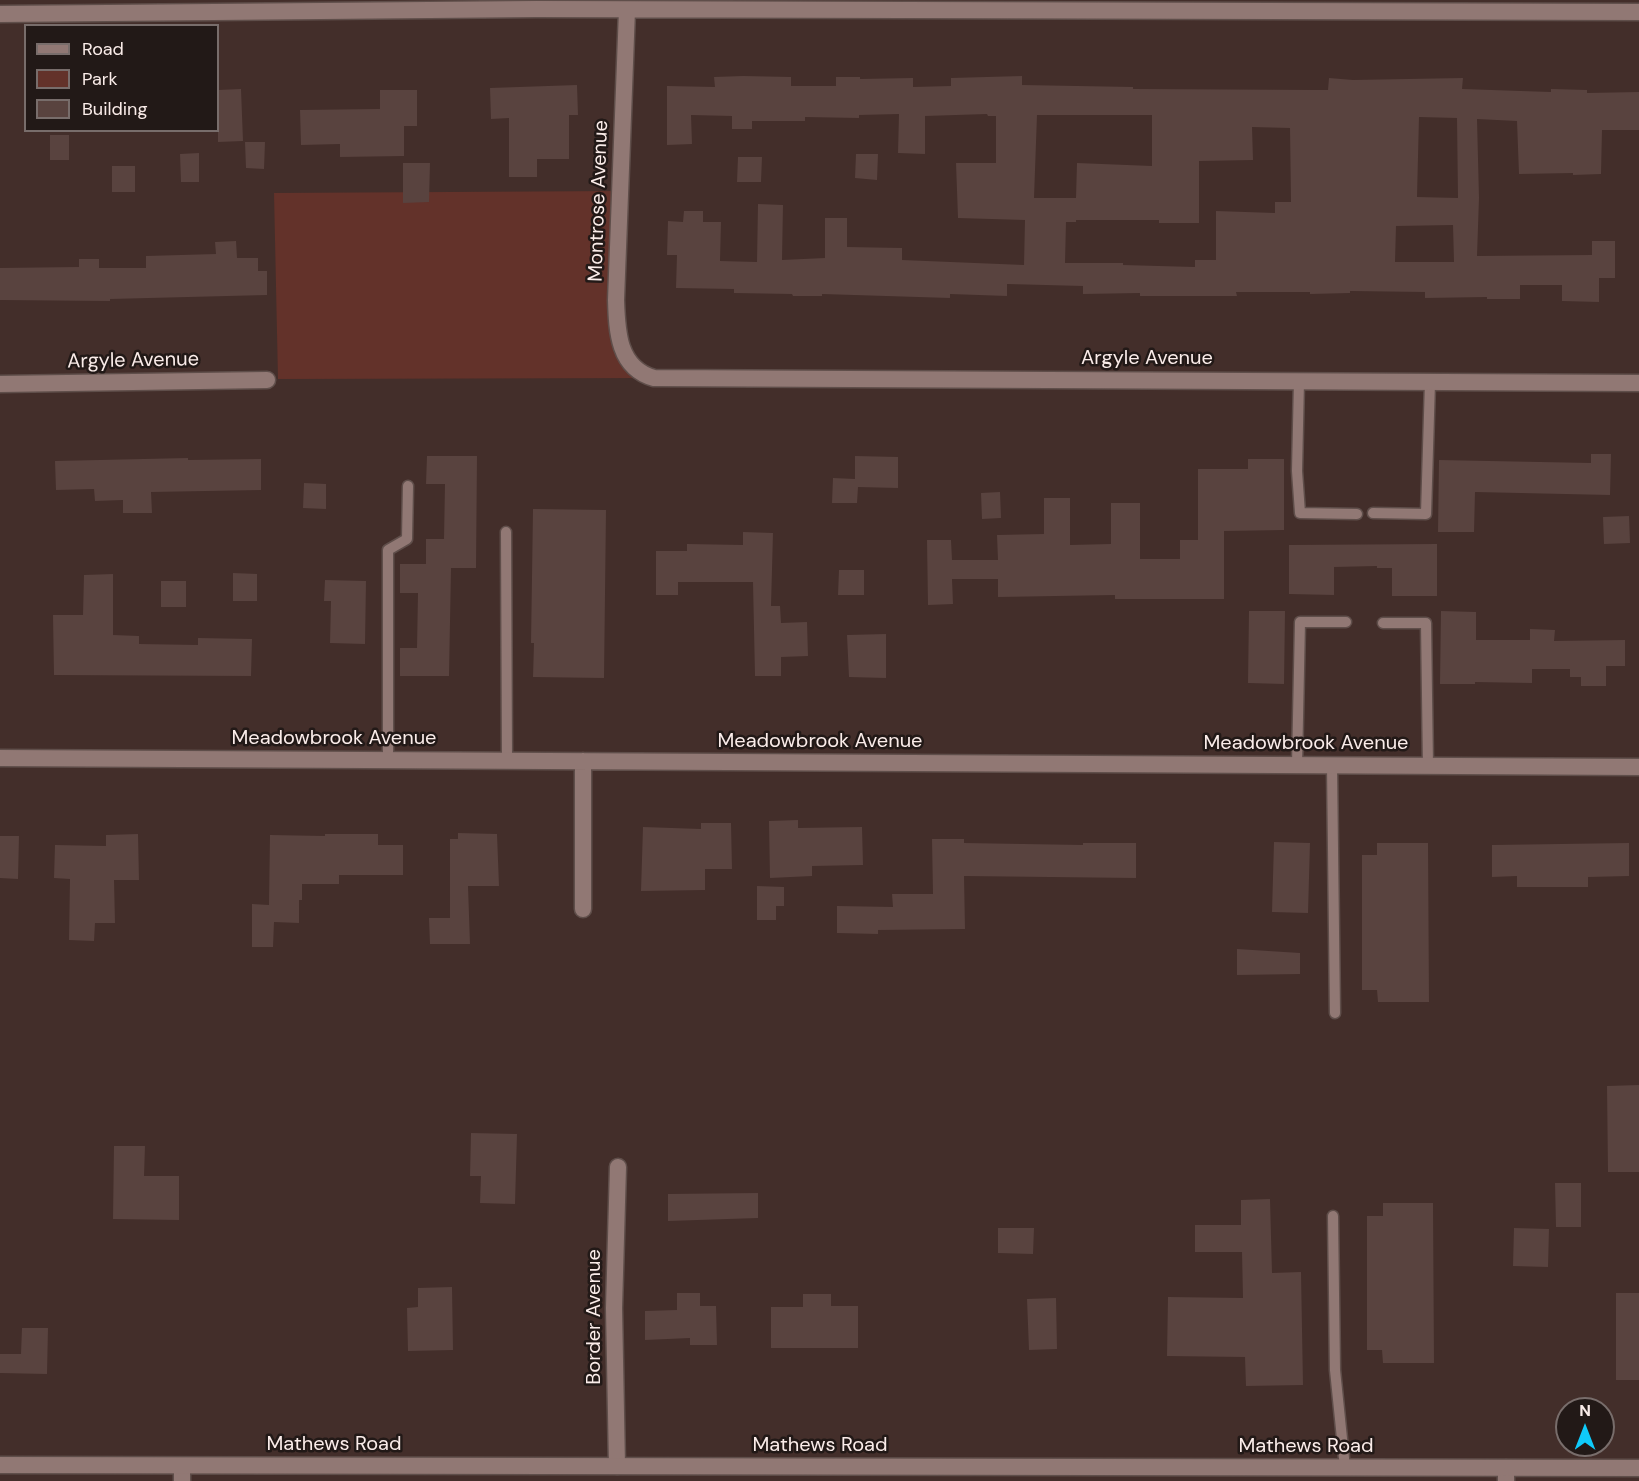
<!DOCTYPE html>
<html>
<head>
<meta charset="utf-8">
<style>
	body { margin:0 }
	#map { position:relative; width:1639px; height:1481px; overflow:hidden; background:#432e2a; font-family:"DM Sans",sans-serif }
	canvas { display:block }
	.legend { position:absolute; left:24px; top:24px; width:195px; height:108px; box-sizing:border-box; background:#221917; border:2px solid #786d6b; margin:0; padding:8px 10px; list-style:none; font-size:18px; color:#faece9 }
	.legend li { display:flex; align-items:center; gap:12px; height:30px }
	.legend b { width:30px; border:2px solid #786d6b }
	.north { position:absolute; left:1555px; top:1397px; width:60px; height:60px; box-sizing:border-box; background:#221917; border:2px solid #786d6b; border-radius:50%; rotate:0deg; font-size:16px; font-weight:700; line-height:24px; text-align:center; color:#faece9 }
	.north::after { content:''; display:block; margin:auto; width:21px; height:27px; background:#0fcafa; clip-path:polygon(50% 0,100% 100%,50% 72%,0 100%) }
</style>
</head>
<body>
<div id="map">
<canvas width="1639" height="1481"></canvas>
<ul class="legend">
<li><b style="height:8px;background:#917874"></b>Road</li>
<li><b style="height:16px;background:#63322a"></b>Park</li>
<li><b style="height:16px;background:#59433f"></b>Building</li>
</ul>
<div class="north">N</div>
</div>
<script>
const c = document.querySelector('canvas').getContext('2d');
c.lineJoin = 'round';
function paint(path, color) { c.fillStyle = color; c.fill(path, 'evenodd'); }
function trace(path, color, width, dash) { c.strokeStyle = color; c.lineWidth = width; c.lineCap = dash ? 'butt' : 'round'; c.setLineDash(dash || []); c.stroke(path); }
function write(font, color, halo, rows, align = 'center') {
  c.font = font + ' "DM Sans",sans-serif'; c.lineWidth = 5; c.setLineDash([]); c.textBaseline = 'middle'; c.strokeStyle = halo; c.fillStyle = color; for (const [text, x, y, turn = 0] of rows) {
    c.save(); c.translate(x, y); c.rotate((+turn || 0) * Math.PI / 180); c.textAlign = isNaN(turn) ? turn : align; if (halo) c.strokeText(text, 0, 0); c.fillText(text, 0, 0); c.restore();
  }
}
paint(new Path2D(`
	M 620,191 L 624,354 L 654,378 L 278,379 L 274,193 Z`), '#63322a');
paint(new Path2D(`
	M 743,76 L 791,77 L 791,86 L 836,86 L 836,77 L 860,77 L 860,79 L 913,78 L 913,87 L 951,86 L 951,78 L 1022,76 L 1022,85 L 1133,87 L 1133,89 L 1317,90 L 1328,90 L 1329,78 L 1353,80 L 1463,78 L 1462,89 L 1551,92 L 1551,89 L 1587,90 L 1587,93 L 1639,92 L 1639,130 L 1602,130 L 1601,174 L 1573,175 L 1573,173 L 1519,174 L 1517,121 L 1477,119 L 1479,198 L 1477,256 L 1592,255 L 1592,241 L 1615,241 L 1615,278 L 1599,278 L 1599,302 L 1562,301 L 1562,285 L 1520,285 L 1520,299 L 1487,299 L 1487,297 L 1425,298 L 1425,292 L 1350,291 L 1350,293 L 1310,294 L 1310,292 L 1236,292 L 1237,296 L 1140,296 L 1140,293 L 1083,294 L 1083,286 L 1007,284 L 1007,296 L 950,294 L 950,298 L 822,294 L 822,296 L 793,296 L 792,294 L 734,293 L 734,289 L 676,288 L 677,255 L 667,255 L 668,221 L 683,222 L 684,211 L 703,211 L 703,222 L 721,222 L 720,261 L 757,262 L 758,204 L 783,205 L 782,260 L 825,258 L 825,218 L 847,218 L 847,247 L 902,248 L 902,260 L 1024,265 L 1025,220 L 958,218 L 956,163 L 996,163 L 996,116 L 988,116 L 987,114 L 925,116 L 925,154 L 898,153 L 899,114 L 859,115 L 859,118 L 805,117 L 805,121 L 752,121 L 752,129 L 732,129 L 732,116 L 691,115 L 692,144 L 667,145 L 667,86 L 715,87 L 714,77 ZM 1037,115 L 1152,115 L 1152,166 L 1077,163 L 1076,198 L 1034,198 ZM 1419,117 L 1457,118 L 1458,198 L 1417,197 ZM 1252,127 L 1290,128 L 1291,202 L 1275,202 L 1275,213 L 1216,211 L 1216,260 L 1195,260 L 1195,267 L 1123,265 L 1123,263 L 1065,263 L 1066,222 L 1076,222 L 1076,220 L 1159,220 L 1159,223 L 1199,223 L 1199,161 L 1253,160 ZM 1453,225 L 1454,262 L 1395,262 L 1396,226 Z
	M 577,85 L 578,115 L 569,115 L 569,159 L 537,159 L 537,177 L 509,177 L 509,118 L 491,119 L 490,88 Z
	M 241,89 L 243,141 L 218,142 L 218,90 Z
	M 380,90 L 417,90 L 417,126 L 404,126 L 404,156 L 340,157 L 340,144 L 301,145 L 300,110 L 380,109 Z
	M 50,135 L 69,135 L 69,160 L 50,160 Z
	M 245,142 L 265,142 L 264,169 L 246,168 Z
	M 199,153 L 199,182 L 181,182 L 180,154 Z
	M 856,154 L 878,154 L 877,180 L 855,178 Z
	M 738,157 L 762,157 L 761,182 L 737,182 Z
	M 403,163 L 430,163 L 429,202 L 403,203 Z
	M 112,166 L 135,166 L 135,192 L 112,192 Z
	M 236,241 L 237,258 L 258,258 L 258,271 L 267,271 L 267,295 L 110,299 L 110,301 L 0,300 L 0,268 L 79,267 L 79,259 L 99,259 L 99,268 L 146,268 L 146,256 L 216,254 L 215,242 Z
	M 1591,454 L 1611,454 L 1610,495 L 1475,492 L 1474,532 L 1438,532 L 1439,460 L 1591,463 Z
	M 427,456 L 477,456 L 476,568 L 451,568 L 449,676 L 400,676 L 400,648 L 417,648 L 418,593 L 400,593 L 400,564 L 426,564 L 426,539 L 444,539 L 445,484 L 426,484 Z
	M 855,456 L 898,457 L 898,488 L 858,487 L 857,503 L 832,503 L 833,478 L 855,479 Z
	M 188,458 L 188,460 L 261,459 L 261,490 L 151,492 L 152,513 L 123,513 L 123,500 L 95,501 L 94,489 L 56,490 L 55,461 Z
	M 1248,459 L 1284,459 L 1284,530 L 1224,531 L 1224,599 L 1115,599 L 1115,595 L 998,597 L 998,579 L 952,579 L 953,604 L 928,605 L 927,540 L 951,540 L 952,560 L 998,560 L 997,535 L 1044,534 L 1044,498 L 1070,498 L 1070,545 L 1111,544 L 1111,503 L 1140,503 L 1140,559 L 1180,559 L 1180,540 L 1198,540 L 1198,469 L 1248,469 Z
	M 304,483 L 326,484 L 326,509 L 303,508 Z
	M 1000,492 L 1001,518 L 982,519 L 981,493 Z
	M 533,509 L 606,510 L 604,678 L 533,677 L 534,643 L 531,643 Z
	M 1629,516 L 1630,543 L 1604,544 L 1603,517 Z
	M 743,532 L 773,533 L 771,606 L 780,606 L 781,623 L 807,622 L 808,656 L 781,657 L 781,676 L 755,676 L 753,582 L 678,582 L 678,595 L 656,595 L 656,551 L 687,551 L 687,544 L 743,545 Z
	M 1437,544 L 1437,596 L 1392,596 L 1392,568 L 1377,568 L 1377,566 L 1334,567 L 1334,595 L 1289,594 L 1289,545 Z
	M 839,570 L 864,570 L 864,595 L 838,595 Z
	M 233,573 L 257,574 L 257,601 L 233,601 Z
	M 113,574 L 113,635 L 139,636 L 139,644 L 198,645 L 198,638 L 252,639 L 251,676 L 54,675 L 53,615 L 83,615 L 84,575 Z
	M 325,580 L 366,581 L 365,644 L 330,643 L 331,601 L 324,601 Z
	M 161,581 L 186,581 L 186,607 L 161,607 Z
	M 1249,611 L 1285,611 L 1284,684 L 1248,683 Z
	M 1441,611 L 1476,612 L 1476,640 L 1530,640 L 1530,629 L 1555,630 L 1554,641 L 1625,640 L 1625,666 L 1606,666 L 1606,686 L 1581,686 L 1581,677 L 1570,677 L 1570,669 L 1532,669 L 1532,683 L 1475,682 L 1475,684 L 1440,684 Z
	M 886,634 L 886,678 L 849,677 L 847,635 Z
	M 798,820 L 798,828 L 862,827 L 863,865 L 812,866 L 812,876 L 770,878 L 769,821 Z
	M 701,823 L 731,823 L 732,869 L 705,869 L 705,890 L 641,891 L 643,827 L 701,829 Z
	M 458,833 L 497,834 L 499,886 L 468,886 L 470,944 L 430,944 L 429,918 L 450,918 L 450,839 L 458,839 Z
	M 138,834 L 139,880 L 114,880 L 115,923 L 95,923 L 94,941 L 69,940 L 70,879 L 54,878 L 55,845 L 106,846 L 106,835 Z
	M 325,834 L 378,834 L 378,845 L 403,845 L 403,875 L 339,875 L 339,884 L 302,884 L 302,900 L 299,900 L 299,923 L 274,922 L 273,947 L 252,947 L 252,904 L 269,905 L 270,835 L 325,836 Z
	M 0,836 L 19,836 L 18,879 L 0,878 Z
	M 932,839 L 964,839 L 964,843 L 1083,845 L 1083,843 L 1136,843 L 1136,878 L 964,876 L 965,929 L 878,930 L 878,934 L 837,933 L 837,906 L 893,907 L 892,894 L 933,894 Z
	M 1274,842 L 1310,843 L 1308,913 L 1272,912 Z
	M 1377,843 L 1428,843 L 1429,1002 L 1378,1002 L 1377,990 L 1362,990 L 1362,855 L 1377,855 Z
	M 1629,843 L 1629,876 L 1588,877 L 1588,887 L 1517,887 L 1517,876 L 1492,877 L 1492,845 Z
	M 757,886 L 784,887 L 784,906 L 776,906 L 776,920 L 757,920 Z
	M 1237,949 L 1300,953 L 1300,974 L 1237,975 Z
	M 1639,1085 L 1639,1172 L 1608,1172 L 1607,1086 Z
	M 471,1133 L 517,1134 L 515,1204 L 480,1203 L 481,1176 L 470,1176 Z
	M 114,1146 L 145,1146 L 144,1176 L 179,1176 L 179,1220 L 113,1219 Z
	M 1555,1183 L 1581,1183 L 1581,1227 L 1556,1227 Z
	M 758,1193 L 758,1218 L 668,1221 L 668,1194 Z
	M 1270,1199 L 1272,1273 L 1301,1272 L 1303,1385 L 1246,1386 L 1245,1357 L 1167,1356 L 1168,1297 L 1243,1298 L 1242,1252 L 1195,1252 L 1195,1225 L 1241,1225 L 1241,1200 Z
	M 1383,1203 L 1433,1203 L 1434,1363 L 1383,1363 L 1382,1350 L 1367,1350 L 1367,1216 L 1383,1216 Z
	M 998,1228 L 1034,1228 L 1033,1254 L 998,1253 Z
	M 1514,1228 L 1549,1229 L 1548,1267 L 1513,1266 Z
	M 452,1287 L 453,1350 L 408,1351 L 407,1308 L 418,1307 L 418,1288 Z
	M 677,1293 L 700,1293 L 700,1306 L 716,1306 L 717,1345 L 690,1345 L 690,1338 L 645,1340 L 645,1311 L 677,1310 Z
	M 1616,1293 L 1639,1293 L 1639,1380 L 1616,1380 Z
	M 803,1294 L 831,1294 L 831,1306 L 858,1306 L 858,1348 L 771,1348 L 771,1307 L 803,1307 Z
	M 1056,1298 L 1057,1349 L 1029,1350 L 1027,1299 Z
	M 22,1328 L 48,1328 L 47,1374 L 0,1373 L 0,1354 L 21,1354 Z`), '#59433f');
const service = new Path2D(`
	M 1299,381 L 1297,471 L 1300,513 L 1357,514
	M 1373,513 L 1426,514 L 1430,382
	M 506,532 L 507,761
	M 1383,623 L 1426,623 L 1428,766
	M 388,760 L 388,550 L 407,539 L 408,486
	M 1297,765 L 1300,622 L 1346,622
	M 1332,766 L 1335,1013
	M 1333,1216 L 1335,1370 L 1345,1468`);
const minor = new Path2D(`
	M 627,10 L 616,300 C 617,331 618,368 654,378 L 1639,383
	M 0,14 L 536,9 L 1639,12
	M 0,384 L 267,380
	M 0,758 L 1639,767
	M 583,761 L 583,909
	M 182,1466 L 182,1481
	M 617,1466 L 614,1308 L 618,1167
	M 1506,1468 L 1506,1481`);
const tertiary = new Path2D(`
	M 0,1465 L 1639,1468`);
trace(service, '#5f4e4a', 13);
trace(minor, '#5f4e4a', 19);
trace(tertiary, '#5f4e4a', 19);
trace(service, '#917874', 10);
trace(minor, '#917874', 16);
trace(tertiary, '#917874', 16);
write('20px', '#faece9', '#221917', [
	["Montrose Avenue",599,201,-88],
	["Argyle Avenue",1147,359],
	["Argyle Avenue",133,361,-1],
	["Meadowbrook Avenue",334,739],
	["Meadowbrook Avenue",820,742],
	["Meadowbrook Avenue",1306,744],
	["Border Avenue",595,1317,-90],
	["Mathews Road",334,1445],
	["Mathews Road",820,1446],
	["Mathews Road",1306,1447]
]);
</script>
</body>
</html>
